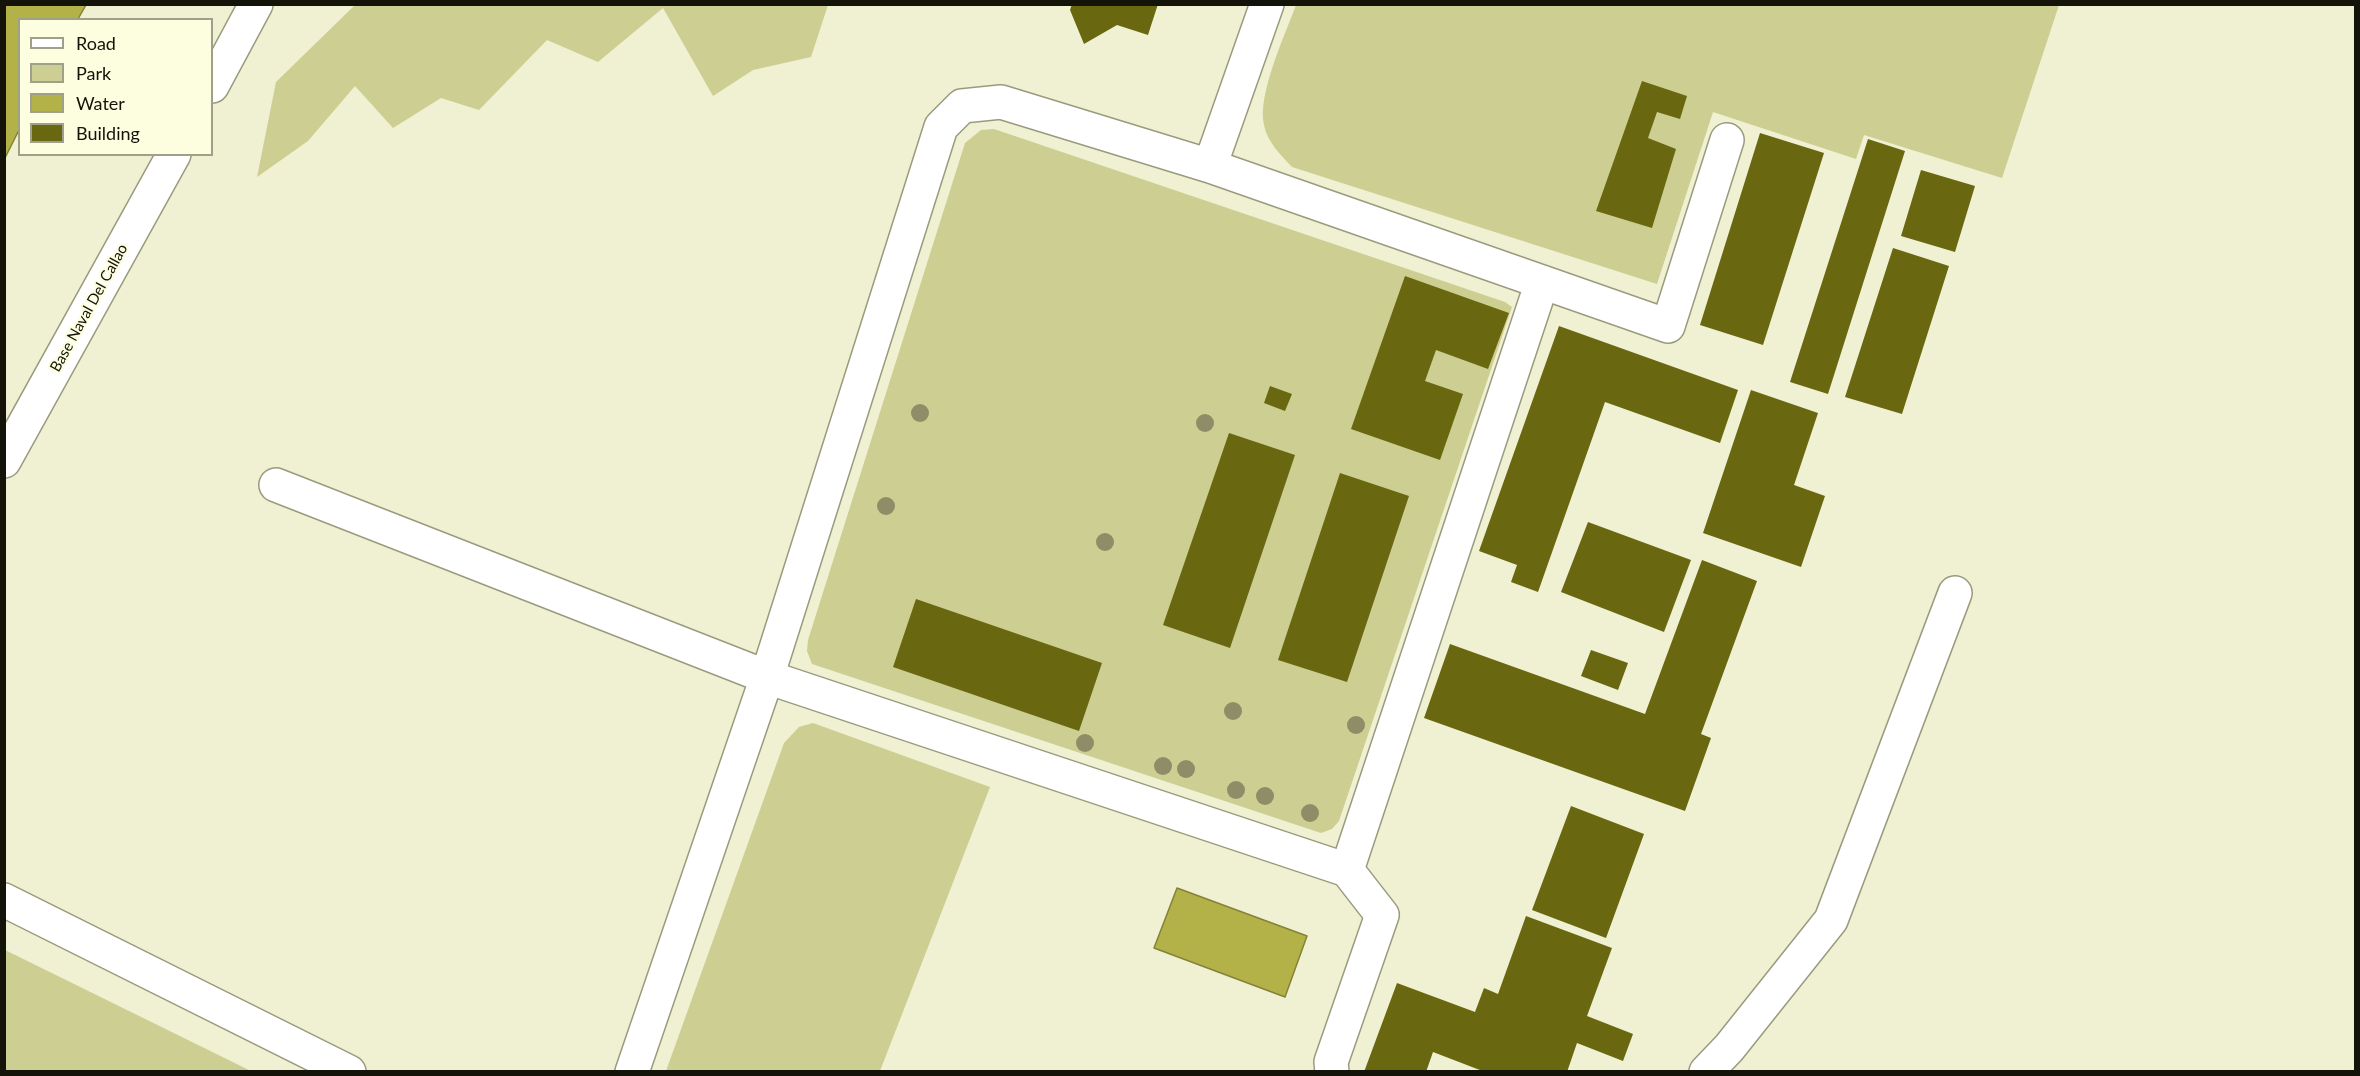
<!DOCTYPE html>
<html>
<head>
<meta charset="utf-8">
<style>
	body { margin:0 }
	#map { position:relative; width:2360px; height:1076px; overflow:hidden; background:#f0f0d2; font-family:Lato,sans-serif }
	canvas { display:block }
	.frame { position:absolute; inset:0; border:6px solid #131309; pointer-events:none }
	.legend { position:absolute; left:18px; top:18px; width:195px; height:138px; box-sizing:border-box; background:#fdfedf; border:2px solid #9fa089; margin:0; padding:8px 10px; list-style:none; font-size:18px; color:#131309 }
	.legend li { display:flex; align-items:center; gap:12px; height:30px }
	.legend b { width:30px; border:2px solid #9fa089 }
</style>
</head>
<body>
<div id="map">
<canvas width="2360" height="1076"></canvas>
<div class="frame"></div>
<ul class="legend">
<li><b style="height:8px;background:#fff"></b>Road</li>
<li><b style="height:16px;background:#cdce92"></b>Park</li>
<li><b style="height:16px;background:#b3b249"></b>Water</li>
<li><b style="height:16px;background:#696710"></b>Building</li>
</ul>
</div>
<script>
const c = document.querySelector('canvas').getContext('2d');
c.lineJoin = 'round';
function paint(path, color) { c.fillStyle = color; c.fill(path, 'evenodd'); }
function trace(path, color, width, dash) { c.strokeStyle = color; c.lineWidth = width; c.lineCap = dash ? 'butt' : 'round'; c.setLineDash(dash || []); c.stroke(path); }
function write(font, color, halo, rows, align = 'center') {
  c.font = font + ' Lato,sans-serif'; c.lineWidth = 4.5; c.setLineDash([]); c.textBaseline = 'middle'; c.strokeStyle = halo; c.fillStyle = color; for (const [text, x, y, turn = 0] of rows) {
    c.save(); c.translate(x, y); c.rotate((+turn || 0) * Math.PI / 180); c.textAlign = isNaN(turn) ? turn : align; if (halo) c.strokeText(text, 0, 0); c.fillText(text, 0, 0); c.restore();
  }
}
paint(new Path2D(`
	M 355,5 L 355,4 L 828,5 L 811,57 L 753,70 L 713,96 L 663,8 L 598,62 L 547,40 L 479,110 L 441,98 L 393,128 L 355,86 L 308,141 L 257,177 L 276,82 Z
	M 1296,5 L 2059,5 L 2002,178 L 1864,135 L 1856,159 L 1713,112 L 1657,284 L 1292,167 C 1281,155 1267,142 1264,125 C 1257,95 1285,35 1296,5 Z
	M 994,129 L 1505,302 L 1512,307 L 1339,821 L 1332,829 L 1321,833 L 812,664 L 807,651 L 808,640 L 965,143 L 981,130 Z
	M 813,723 L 990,787 L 880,1071 L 666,1071 L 784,743 L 799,727 Z
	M 4,950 L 5,950 L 251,1071 L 5,1071 Z`), '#cdce92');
const water = new Path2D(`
	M 5,4 L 86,5 L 78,19 L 20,20 L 19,130 L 5,158 Z
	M 1177,888 L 1307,936 L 1285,997 L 1154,948 Z`);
paint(water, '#b3b249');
trace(water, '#838236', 1.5);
paint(new Path2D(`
	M 1072,4 L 1158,4 L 1148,35 L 1117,25 L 1084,44 L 1070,10 Z
	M 1642,81 L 1687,96 L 1680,119 L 1657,112 L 1648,138 L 1676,149 L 1652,228 L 1596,211 Z
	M 1760,133 L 1824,153 L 1763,345 L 1700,325 Z
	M 1868,139 L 1905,151 L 1828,394 L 1790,382 Z
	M 1921,170 L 1975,186 L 1955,252 L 1901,236 Z
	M 1893,248 L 1949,266 L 1902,414 L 1845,397 Z
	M 1405,276 L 1509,313 L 1488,369 L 1436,350 L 1425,381 L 1463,394 L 1440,460 L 1351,429 Z
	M 1559,326 L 1738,390 L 1720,443 L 1605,402 L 1538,592 L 1511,582 L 1517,565 L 1479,551 Z
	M 1270,386 L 1292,394 L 1285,411 L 1264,403 Z
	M 1751,390 L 1818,413 L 1794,485 L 1825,496 L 1801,567 L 1703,533 Z
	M 1229,433 L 1295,455 L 1230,648 L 1163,625 Z
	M 1340,473 L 1409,496 L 1347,682 L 1278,660 Z
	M 1588,522 L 1691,560 L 1664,632 L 1561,592 Z
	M 1702,560 L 1757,581 L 1701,734 L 1711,738 L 1685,811 L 1424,718 L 1450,644 L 1645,714 Z
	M 916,599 L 1102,663 L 1079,731 L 893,667 Z
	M 1591,650 L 1628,663 L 1618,690 L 1581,676 Z
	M 1571,806 L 1644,834 L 1606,938 L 1532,910 Z
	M 1526,916 L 1612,948 L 1587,1016 L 1633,1034 L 1623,1061 L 1577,1043 L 1567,1072 L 1485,1072 L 1433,1052 L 1426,1072 L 1364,1072 L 1397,983 L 1475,1012 L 1484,988 L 1498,994 Z`), '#696710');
const minor = new Path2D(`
	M 212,86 L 256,4
	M 1210,166 L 1668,326 L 1727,140
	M 4,461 L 174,154
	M 276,485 L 767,677 L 1347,870 L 1382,915 L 1331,1062 L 1332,1072
	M 1347,870 L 1542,282
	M 4,900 L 349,1072
	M 632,1072 L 767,677 L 941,127 L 962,106 L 1001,102 L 1210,166 L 1267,4
	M 1706,1072 L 1729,1048 L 1831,920 L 1955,593`);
trace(minor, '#9a9b7e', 36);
trace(minor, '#fff', 33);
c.fillStyle = '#8e8d67';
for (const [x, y] of [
	[920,413],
	[1205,423],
	[886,506],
	[1105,542],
	[1233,711],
	[1356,725],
	[1085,743],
	[1163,766],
	[1186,769],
	[1236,790],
	[1265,796],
	[1310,813]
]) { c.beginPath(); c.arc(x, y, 9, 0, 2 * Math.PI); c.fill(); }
write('15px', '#131309', '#fdfedf', [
	["Base Naval Del Callao",89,308,-61]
]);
</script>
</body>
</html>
